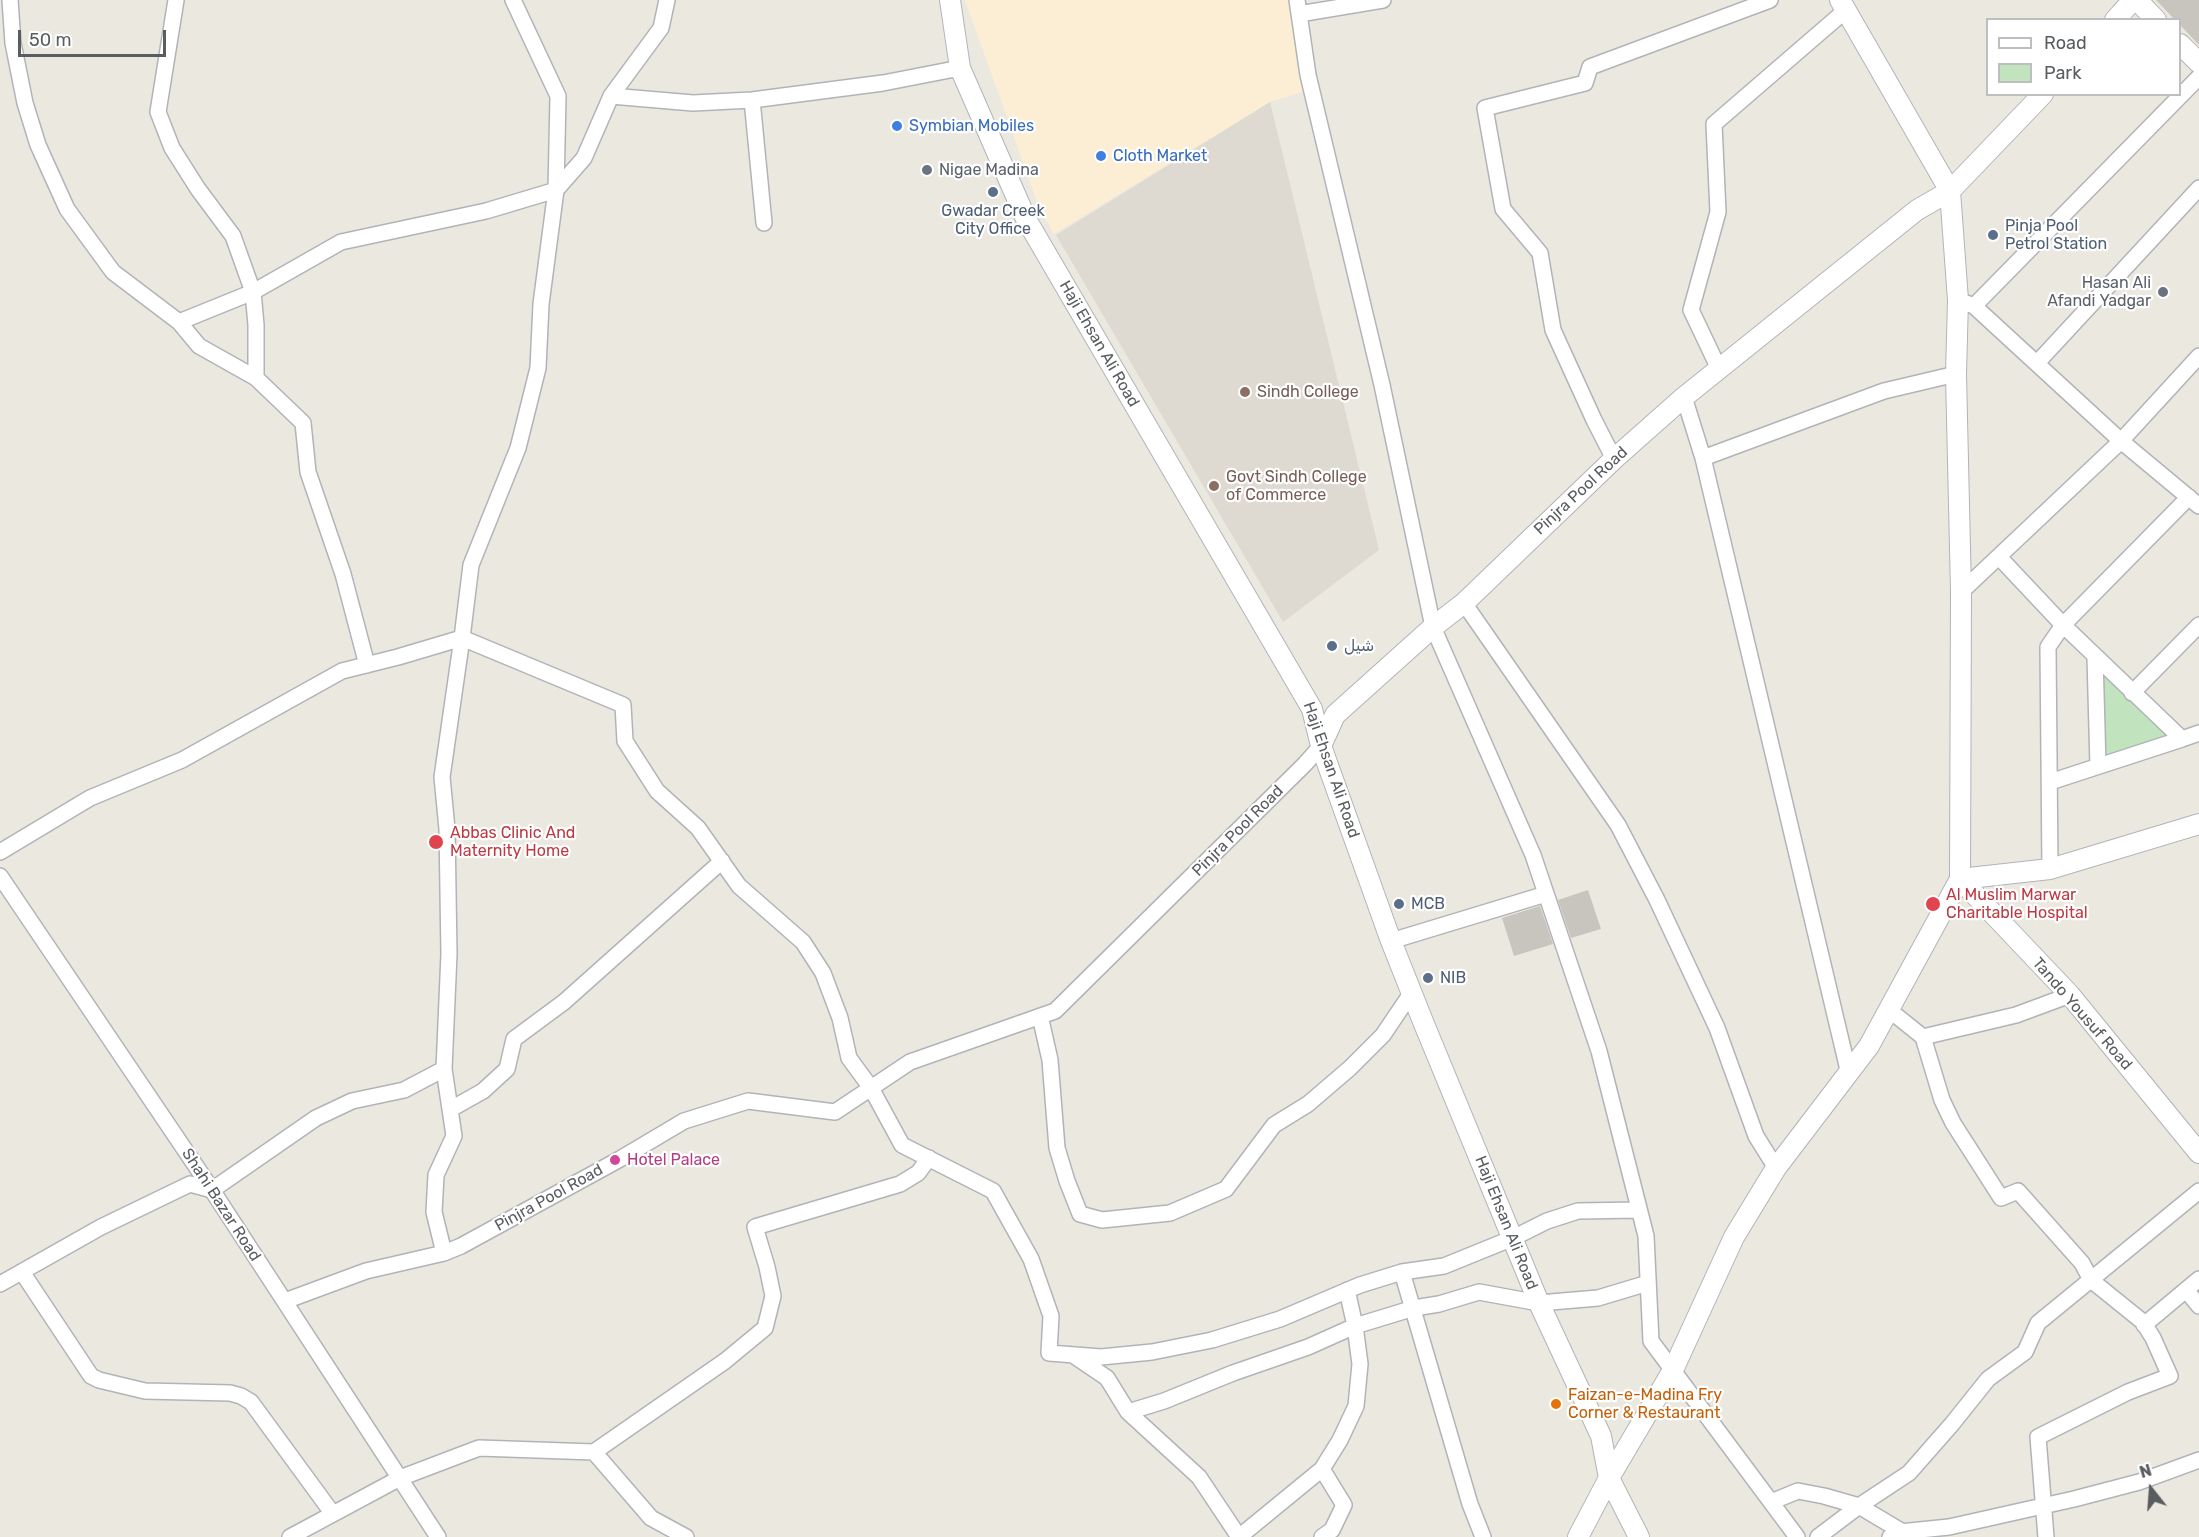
<!DOCTYPE html>
<html>
<head>
<meta charset="utf-8">
<style>
	body { margin:0 }
	#map { position:relative; width:2199px; height:1537px; overflow:hidden; background:#ebe8e0; font-family:Rubik,sans-serif }
	canvas { display:block }
	.legend { position:absolute; left:1986px; top:18px; width:195px; height:78px; box-sizing:border-box; background:#fff; border:2px solid #bdbebf; margin:0; padding:8px 10px; list-style:none; font-size:18px; color:#595d60 }
	.legend li { display:flex; align-items:center; gap:12px; height:30px }
	.legend b { width:30px; border:2px solid #bdbebf }
	.north { position:absolute; left:2121px; top:1459px; width:60px; height:60px; -webkit-text-stroke:4px #fff; paint-order:stroke; rotate:343deg; font-size:16px; font-weight:700; line-height:24px; text-align:center; color:#595d60 }
	.north::after { content:''; display:block; margin:auto; width:21px; height:27px; background:#595d60; clip-path:polygon(50% 0,100% 100%,50% 72%,0 100%) }
	.scale { position:absolute; left:18px; top:30px; width:148px; height:27px; box-sizing:border-box; border:3px solid #595d60; border-top:0; padding-left:8px; font-size:18px; line-height:21px; white-space:nowrap; color:#595d60; -webkit-text-stroke:4px #fff; paint-order:stroke }
</style>
</head>
<body>
<div id="map">
<canvas width="2199" height="1537"></canvas>
<ul class="legend">
<li><b style="height:8px;background:#fff"></b>Road</li>
<li><b style="height:16px;background:#c1e3bd"></b>Park</li>
</ul>
<div class="north">N</div>
<div class="scale">50 m</div>
</div>
<script>
const c = document.querySelector('canvas').getContext('2d');
c.lineJoin = 'round';
function paint(path, color) { c.fillStyle = color; c.fill(path, 'evenodd'); }
function trace(path, color, width, dash) { c.strokeStyle = color; c.lineWidth = width; c.lineCap = dash ? 'butt' : 'round'; c.setLineDash(dash || []); c.stroke(path); }
function write(font, color, halo, rows, align = 'center') {
  c.font = font + ' Rubik,Vazirmatn,sans-serif'; c.lineWidth = 4.5; c.setLineDash([]); c.textBaseline = 'middle'; c.strokeStyle = halo; c.fillStyle = color; for (const [text, x, y, turn = 0] of rows) {
    c.save(); c.translate(x, y); c.rotate((+turn || 0) * Math.PI / 180); c.textAlign = isNaN(turn) ? turn : align; if (halo) c.strokeText(text, 0, 0); c.fillText(text, 0, 0); c.restore();
  }
}
paint(new Path2D(`
	M 965,0 L 1298,0 L 1311,89 L 1270,102 L 1054,234 L 1040,210 Z`), '#fceed4');
paint(new Path2D(`
	M 1270,102 L 1379,550 L 1283,622 L 1056,235 Z`), '#ded9d1');
paint(new Path2D(`
	M 2095,657 L 2182,739 L 2098,766 Z`), '#c1e3bd');
paint(new Path2D(`
	M 2156,0 L 2199,0 L 2199,45 L 2180,25 L 2180,20 L 2175,20 Z
	M 1588,890 L 1601,929 L 1571,938 L 1558,900 Z
	M 1540,906 L 1553,944 L 1514,956 L 1502,918 Z`), '#c8c5bf');
const minor = new Path2D(`
	M 10,0 L 13,43 L 25,103 L 38,145 L 67,209 L 113,272 L 179,322 L 199,346 L 256,378
	M 176,0 L 158,112 L 172,148 L 198,189 L 233,236 L 253,292 L 256,325 L 256,378 L 303,423 L 308,472 L 343,574 L 367,665
	M 1297,0 L 1308,75 L 1382,385 L 1433,627 L 1533,855 L 1599,1051 L 1646,1236 L 1651,1341 L 1797,1537
	M 1299,14 L 1383,0
	M 611,96 L 693,103 L 752,100 L 883,83 L 960,68
	M 752,100 L 764,223
	M 1966,303 L 1974,306 L 2121,441 L 2199,506
	M 1974,306 L 2199,77
	M 179,322 L 253,292 L 341,242 L 486,211 L 556,190 L 584,158 L 611,96 L 661,28 L 667,0
	M 2037,363 L 2199,188
	M 1719,369 L 1691,310 L 1718,212 L 1714,124 L 1846,10
	M 1684,397 L 1703,458 L 1849,1074
	M 1703,458 L 1884,391 L 1956,374
	M 1614,459 L 1594,420 L 1553,330 L 1540,253 L 1503,209 L 1485,108 L 1585,83 L 1590,67 L 1770,0
	M 1999,557 L 2063,625 L 2182,739 L 2199,733
	M 1961,592 L 2121,441 L 2199,356
	M 1464,603 L 1618,825 L 1657,900 L 1717,1028 L 1756,1136 L 1776,1168
	M 2095,657 L 2098,766
	M 2132,693 L 2199,625
	M 2050,782 L 2182,739
	M 0,852 L 90,798 L 182,760 L 342,671 L 398,657 L 462,638 L 623,705 L 625,741 L 657,791 L 698,828 L 739,886 L 803,942 L 823,973 L 840,1018 L 849,1058 L 871,1088 L 902,1145 L 993,1191 L 1031,1259 L 1051,1316 L 1049,1353 L 1101,1357 L 1152,1352 L 1212,1340 L 1280,1319 L 1360,1285 L 1402,1272
	M 2050,869 L 2048,647 L 2063,625 L 2189,497
	M 0,876 L 212,1190 L 438,1537
	M 1391,941 L 1546,894
	M 1888,1009 L 1923,1037 L 1942,1100 L 1953,1123 L 2001,1198 L 2018,1191 L 2082,1263 L 2091,1280 L 2143,1322 L 2153,1338 L 2170,1376 L 2128,1392 L 2038,1437 L 2046,1537
	M 1040,1016 L 1050,1060 L 1057,1148 L 1067,1181 L 1080,1214 L 1102,1220 L 1170,1213 L 1226,1189 L 1274,1125 L 1308,1104 L 1350,1068 L 1383,1035 L 1412,992
	M 1923,1037 L 2016,1015 L 2070,995
	M 451,1109 L 483,1091 L 507,1069 L 514,1039 L 564,1002 L 722,861
	M 444,1253 L 434,1212 L 436,1175 L 454,1136 L 444,1069 L 449,954 L 447,829 L 442,777 L 462,638 L 471,565 L 518,448 L 538,368 L 541,304 L 556,190 L 558,96 L 513,0
	M 22,1272 L 91,1376 L 99,1380 L 145,1391 L 230,1393 L 241,1396 L 251,1402 L 333,1514
	M 0,1284 L 101,1227 L 190,1184 L 212,1190 L 316,1118 L 352,1101 L 404,1090 L 444,1069
	M 2186,1290 L 2199,1306
	M 285,1301 L 366,1271 L 444,1253 L 461,1246 L 620,1159 L 684,1121 L 748,1101 L 835,1112 L 910,1062 L 1055,1011 L 1305,764 L 1321,746
	M 2144,1325 L 2199,1279
	M 1073,1355 L 1107,1378 L 1128,1412 L 1199,1477 L 1239,1537
	M 1128,1412 L 1164,1401 L 1233,1373 L 1308,1347 L 1355,1326 L 1414,1308 L 1439,1304 L 1479,1292 L 1539,1303 L 1598,1298 L 1648,1283
	M 594,1452 L 725,1361 L 765,1328 L 773,1296 L 767,1267 L 755,1227 L 900,1184 L 918,1173 L 929,1158
	M 1322,1469 L 1344,1505 L 1332,1530 L 1322,1537
	M 1771,1502 L 1798,1491 L 1824,1496 L 1859,1506 L 1906,1534
	M 290,1537 L 400,1478 L 479,1448 L 594,1452 L 651,1518 L 686,1537
	M 1239,1537 L 1322,1469 L 1340,1440 L 1356,1406 L 1360,1364 L 1355,1326 L 1347,1290
	M 1483,1537 L 1470,1504 L 1402,1272 L 1444,1266 L 1513,1238 L 1547,1221 L 1578,1211 L 1639,1210
	M 1818,1537 L 1859,1506 L 1909,1473 L 1952,1424 L 1988,1379 L 2025,1352 L 2038,1323 L 2199,1191
	M 1890,1537 L 1900,1532 L 1949,1527 L 2074,1499 L 2139,1482 L 2199,1460`);
const tertiary = new Path2D(`
	M 950,0 L 960,68 L 1026,219 L 1312,709 L 1321,746 L 1391,941 L 1422,1019 L 1539,1303 L 1601,1436 L 1609,1478 L 1639,1537
	M 2137,0 L 2156,20
	M 2115,20 L 2133,0
	M 2180,44 L 2199,63
	M 1321,746 L 1335,715 L 1433,627 L 1464,603 L 1614,459 L 1684,397 L 1917,210 L 1950,191 L 2043,94
	M 1960,879 L 2070,995 L 2199,1153
	M 1960,879 L 2050,869 L 2199,824
	M 1578,1537 L 1609,1478 L 1673,1370 L 1734,1237 L 1776,1168 L 1869,1046 L 1960,879 L 1961,592 L 1956,374 L 1958,300 L 1950,191 L 1840,0`);
trace(minor, '#b1b4b7', 18);
trace(tertiary, '#b1b4b7', 22);
trace(minor, '#fff', 15);
trace(tertiary, '#fff', 20);
for (const [x, y, r, color] of [
	[897,126,6,"#3f7fe0"],
	[1101,156,6,"#3f7fe0"],
	[927,170,6,"#6b7280"],
	[993,192,6,"#5c6f8a"],
	[1993,235,6,"#5c6f8a"],
	[2163,292,6,"#6b7280"],
	[1245,392,6,"#8d6e63"],
	[1214,486,6,"#8d6e63"],
	[1332,646,6,"#5c6f8a"],
	[436,842,8,"#e0444e"],
	[1399,904,6,"#5c6f8a"],
	[1933,904,8,"#e0444e"],
	[1428,978,6,"#5c6f8a"],
	[615,1160,6,"#d1479c"],
	[1556,1404,6,"#e8710a"]
]) { const dot = new Path2D(); dot.arc(x, y, r, 0, 2 * Math.PI); c.fillStyle = color; c.fill(dot); trace(dot, '#fff', 2); }
write('16px', '#366cbe', '#fff', [
	["Symbian Mobiles",909,126],
	["Cloth Market",1113,156]
], 'left');
write('16px', '#5b616d', '#fff', [
	["Nigae Madina",939,170],
	["Hasan Ali",2151,283,"right"],
	["Afandi Yadgar",2151,301,"right"]
], 'left');
write('16px', '#4e5e75', '#fff', [
	["Gwadar Creek",993,211,"center"],
	["City Office",993,229,"center"],
	["Pinja Pool",2005,226],
	["Petrol Station",2005,244],
	["شیل",1344,646],
	["MCB",1411,904],
	["NIB",1440,978]
], 'left');
write('16px', '#595d60', '#fff', [
	["Haji Ehsan Ali Road",1099,344,60],
	["Pinjra Pool Road",1581,491,-43],
	["Haji Ehsan Ali Road",1331,770,71],
	["Pinjra Pool Road",1238,831,-45],
	["Tando Yousuf Road",2082,1014,49],
	["Pinjra Pool Road",549,1198,-29],
	["Shahi Bazar Road",221,1205,57],
	["Haji Ehsan Ali Road",1506,1223,68]
]);
write('16px', '#785e54', '#fff', [
	["Sindh College",1257,392],
	["Govt Sindh College",1226,477],
	["of Commerce",1226,495]
], 'left');
write('16px', '#be3a42', '#fff', [
	["Abbas Clinic And",450,833],
	["Maternity Home",450,851],
	["Al Muslim Marwar",1946,895],
	["Charitable Hospital",1946,913]
], 'left');
write('16px', '#b23c85', '#fff', [
	["Hotel Palace",627,1160]
], 'left');
write('16px', '#c56008', '#fff', [
	["Faizan-e-Madina Fry",1568,1395],
	["Corner & Restaurant",1568,1413]
], 'left');
</script>
</body>
</html>
